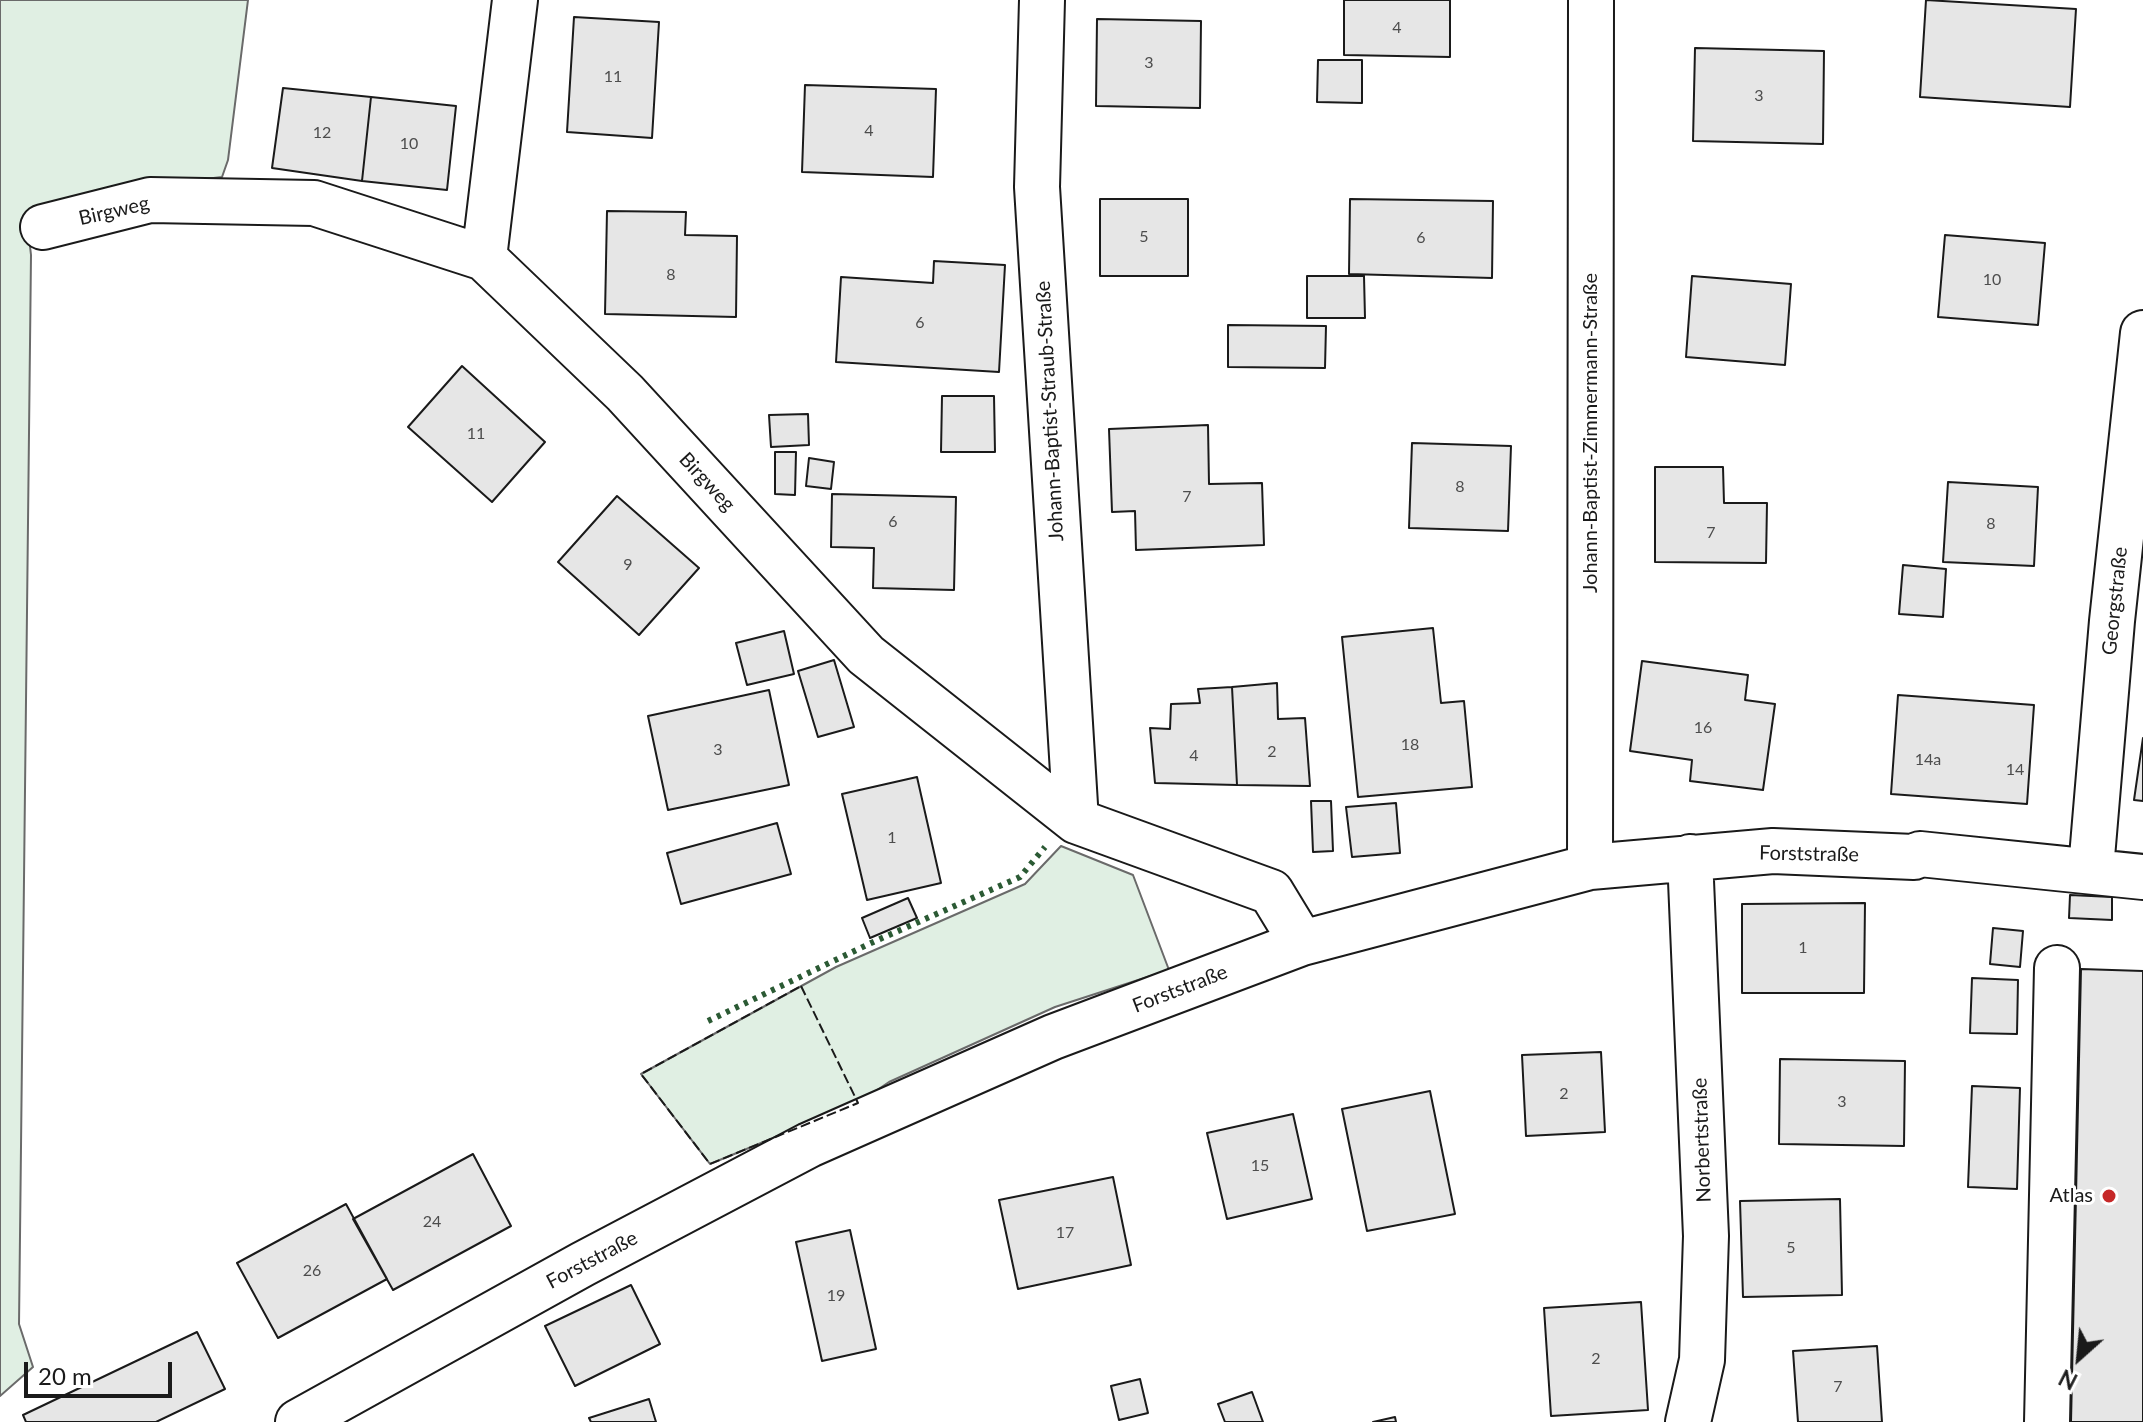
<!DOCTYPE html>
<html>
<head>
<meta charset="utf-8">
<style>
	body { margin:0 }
	#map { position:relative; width:2143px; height:1422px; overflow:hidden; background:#fff; font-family:Lato,sans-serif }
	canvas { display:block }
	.north { position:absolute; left:2039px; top:1318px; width:80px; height:80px; -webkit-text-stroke:6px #fff; paint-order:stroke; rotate:207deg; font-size:22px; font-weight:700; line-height:32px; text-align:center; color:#1a1a1a }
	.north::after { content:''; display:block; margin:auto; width:28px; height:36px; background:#1a1a1a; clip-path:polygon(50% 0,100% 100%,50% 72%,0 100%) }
	.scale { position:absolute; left:24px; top:1362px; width:148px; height:36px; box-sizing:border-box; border:4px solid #1a1a1a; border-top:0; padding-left:10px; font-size:24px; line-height:28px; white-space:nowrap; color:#1a1a1a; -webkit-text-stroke:6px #fff; paint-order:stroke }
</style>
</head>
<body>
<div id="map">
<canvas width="2143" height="1422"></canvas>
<div class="north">N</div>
<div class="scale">20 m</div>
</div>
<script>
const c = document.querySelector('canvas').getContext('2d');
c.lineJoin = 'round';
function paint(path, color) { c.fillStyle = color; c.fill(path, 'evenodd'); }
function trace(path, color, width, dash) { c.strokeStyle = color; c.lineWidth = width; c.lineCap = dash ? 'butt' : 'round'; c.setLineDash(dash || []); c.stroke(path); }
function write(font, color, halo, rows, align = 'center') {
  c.font = font + ' Lato,sans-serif'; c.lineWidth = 6; c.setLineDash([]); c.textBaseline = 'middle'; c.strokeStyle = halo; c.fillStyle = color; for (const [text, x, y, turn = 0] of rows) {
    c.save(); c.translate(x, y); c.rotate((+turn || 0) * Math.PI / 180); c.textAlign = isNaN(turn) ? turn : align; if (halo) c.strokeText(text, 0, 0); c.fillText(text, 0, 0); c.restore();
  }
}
const green = new Path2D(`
	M 0,0 L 248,0 L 228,160 L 222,177 L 154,185 L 27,220 L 31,255 L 19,1324 L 33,1367 L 0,1396 Z
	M 1061,846 L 1133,875 L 1169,970 L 1055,1007 L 889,1082 L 858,1103 L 710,1164 L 641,1074 L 836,967 L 1025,884 Z`);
paint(green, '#e0efe3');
trace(green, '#6a6a6a', 2);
const building = new Path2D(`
	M 1344,0 L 1450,0 L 1450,57 L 1344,55 Z
	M 1926,0 L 2076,9 L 2070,107 L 1920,97 Z
	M 574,17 L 659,22 L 652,138 L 567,132 Z
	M 1097,19 L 1201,21 L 1200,108 L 1096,106 Z
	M 1695,48 L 1824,51 L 1823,144 L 1693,141 Z
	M 1318,60 L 1362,60 L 1362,103 L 1317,102 Z
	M 805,85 L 936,89 L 933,177 L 802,172 Z
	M 283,88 L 371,97 L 362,181 L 272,168 Z
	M 371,97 L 456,106 L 447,190 L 362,181 Z
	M 1100,199 L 1188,199 L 1188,276 L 1100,276 Z
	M 1350,199 L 1493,201 L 1492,278 L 1349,274 Z
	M 607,211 L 686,212 L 685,235 L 737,236 L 736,317 L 605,314 Z
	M 1945,235 L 2045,243 L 2038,325 L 1938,317 Z
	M 934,261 L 1005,265 L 999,372 L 836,362 L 841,277 L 933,283 Z
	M 1307,276 L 1364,276 L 1365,318 L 1307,318 Z
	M 1692,276 L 1791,284 L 1785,365 L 1686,357 Z
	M 1228,325 L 1326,326 L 1325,368 L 1228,367 Z
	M 462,366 L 545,442 L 492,502 L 408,427 Z
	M 942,396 L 994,396 L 995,452 L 941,452 Z
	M 808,414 L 809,445 L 771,447 L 769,415 Z
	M 1208,425 L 1209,484 L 1262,483 L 1264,545 L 1136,550 L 1135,511 L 1112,512 L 1109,429 Z
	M 1412,443 L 1511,446 L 1508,531 L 1409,528 Z
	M 775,452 L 796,452 L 795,495 L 775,494 Z
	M 809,458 L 834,462 L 831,489 L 806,486 Z
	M 1655,467 L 1723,467 L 1724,503 L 1767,503 L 1766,563 L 1655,562 Z
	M 1948,482 L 2038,487 L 2034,566 L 1943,562 Z
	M 832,494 L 956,497 L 954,590 L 873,588 L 874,548 L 831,547 Z
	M 617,496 L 699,568 L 639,635 L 558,562 Z
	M 1903,565 L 1946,569 L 1943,617 L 1899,614 Z
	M 1433,628 L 1441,703 L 1464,701 L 1472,787 L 1358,797 L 1342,637 Z
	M 784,631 L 794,674 L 747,685 L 736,643 Z
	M 834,660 L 854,727 L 818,737 L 798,671 Z
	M 1642,661 L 1748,675 L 1745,700 L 1775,704 L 1763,790 L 1690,781 L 1692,760 L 1630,751 Z
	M 1277,683 L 1278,719 L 1305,718 L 1310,786 L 1237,785 L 1232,687 Z
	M 1232,687 L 1237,785 L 1155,783 L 1150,728 L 1170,729 L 1171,704 L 1200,703 L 1198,689 Z
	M 769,690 L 789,785 L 668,810 L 648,716 Z
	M 1898,695 L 2034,705 L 2027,804 L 1891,794 Z
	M 2143,738 L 2143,801 L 2134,800 Z
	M 917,777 L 941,883 L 867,900 L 842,794 Z
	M 1311,801 L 1331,801 L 1333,851 L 1313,852 Z
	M 1396,803 L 1400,853 L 1352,857 L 1346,807 Z
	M 777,823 L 791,874 L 681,904 L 667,853 Z
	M 2070,895 L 2112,897 L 2112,920 L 2069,918 Z
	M 908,898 L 917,918 L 870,938 L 862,918 Z
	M 1865,903 L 1864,993 L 1742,993 L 1742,904 Z
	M 1993,928 L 2023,931 L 2020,967 L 1990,964 Z
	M 2081,969 L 2143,971 L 2143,1422 L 2071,1422 Z
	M 1972,978 L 2018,980 L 2017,1034 L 1970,1033 Z
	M 1601,1052 L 1605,1132 L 1526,1136 L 1522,1055 Z
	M 1780,1059 L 1905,1061 L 1904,1146 L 1779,1144 Z
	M 1972,1086 L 2020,1088 L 2017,1189 L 1968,1187 Z
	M 1430,1091 L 1455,1214 L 1367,1231 L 1342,1109 Z
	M 1293,1114 L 1312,1199 L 1227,1219 L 1207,1133 Z
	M 473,1154 L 511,1226 L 393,1290 L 353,1219 Z
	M 1113,1177 L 1131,1265 L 1018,1289 L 999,1200 Z
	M 1840,1199 L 1842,1295 L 1743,1297 L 1740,1201 Z
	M 346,1204 L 387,1279 L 278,1338 L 237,1263 Z
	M 850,1230 L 876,1349 L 822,1361 L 796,1242 Z
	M 631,1285 L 660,1344 L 575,1386 L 545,1326 Z
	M 1641,1302 L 1648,1410 L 1551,1416 L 1544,1308 Z
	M 197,1332 L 225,1389 L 156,1422 L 26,1422 L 23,1415 Z
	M 1877,1346 L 1882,1422 L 1798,1422 L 1793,1351 Z
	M 1140,1379 L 1148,1413 L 1119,1420 L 1111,1386 Z
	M 1252,1392 L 1263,1422 L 1225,1422 L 1218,1404 Z
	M 649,1399 L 656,1422 L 591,1422 L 589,1418 Z
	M 1395,1417 L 1396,1422 L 1373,1422 Z`);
paint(building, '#e6e6e6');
trace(building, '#1a1a1a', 2);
const minor = new Path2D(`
	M 1042,0 L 1037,187 L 1076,821
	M 43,227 L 150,200 L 314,203 L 484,258 L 625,393 L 866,655 L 1076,821 L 1271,892 L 1302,943
	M 484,258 L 515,0
	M 1590,867 L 1591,0
	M 2091,869 L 2112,621 L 2143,333
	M 298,1422 L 583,1264 L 809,1145 L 1053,1037 L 1302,943 L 1590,867 L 1773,851 L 1914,857 L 1920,854 L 2143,877
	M 1688,1422 L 1702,1360 L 1706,1236 L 1690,857
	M 2047,1422 L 2057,968`);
trace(minor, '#1a1a1a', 48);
trace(minor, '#fff', 44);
trace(new Path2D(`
	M 708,1021 L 871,943 L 1020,877 L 1045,847`), '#2b5a34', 6, [4, 6]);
trace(new Path2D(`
	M 801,986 L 858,1103 L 710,1164 L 641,1074 Z`), '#1a1a1a', 2, [10, 4]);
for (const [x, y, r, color] of [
	[2109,1196,8,"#c62828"]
]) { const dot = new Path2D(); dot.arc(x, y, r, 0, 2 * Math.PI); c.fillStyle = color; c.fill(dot); trace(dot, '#fff', 3); }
write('16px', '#4d4d4d', null, [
	["4",1397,28],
	["3",1149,63],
	["11",613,77],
	["3",1759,96],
	["4",869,131],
	["12",322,133],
	["10",409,144],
	["5",1144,237],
	["6",1421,238],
	["8",671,275],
	["10",1992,280],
	["6",920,323],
	["11",476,434],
	["8",1460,487],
	["7",1187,497],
	["6",893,522],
	["8",1991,524],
	["7",1711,533],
	["9",628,565],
	["16",1703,728],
	["18",1410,745],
	["3",718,750],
	["2",1272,752],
	["4",1194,756],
	["14a",1928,760],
	["14",2015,770],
	["1",892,838],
	["1",1803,948],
	["2",1564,1094],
	["3",1842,1102],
	["15",1260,1166],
	["24",432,1222],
	["17",1065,1233],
	["5",1791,1248],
	["26",312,1271],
	["19",836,1296],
	["2",1596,1359],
	["7",1838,1387]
]);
write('20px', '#1a1a1a', '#fff', [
	["Birgweg",114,211,-13],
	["Johann-Baptist-Straub-Straße",1050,411,-93],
	["Johann-Baptist-Zimmermann-Straße",1591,433,-90],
	["Birgweg",707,482,47],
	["Georgstraße",2115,601,-84],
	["Forststraße",1809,854,1],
	["Forststraße",1180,989,-21],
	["Norbertstraße",1702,1140,-92],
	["Forststraße",592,1260,-28]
]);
write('20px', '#1a1a1a', '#fff', [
	["Atlas",2093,1196]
], 'right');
</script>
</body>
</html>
